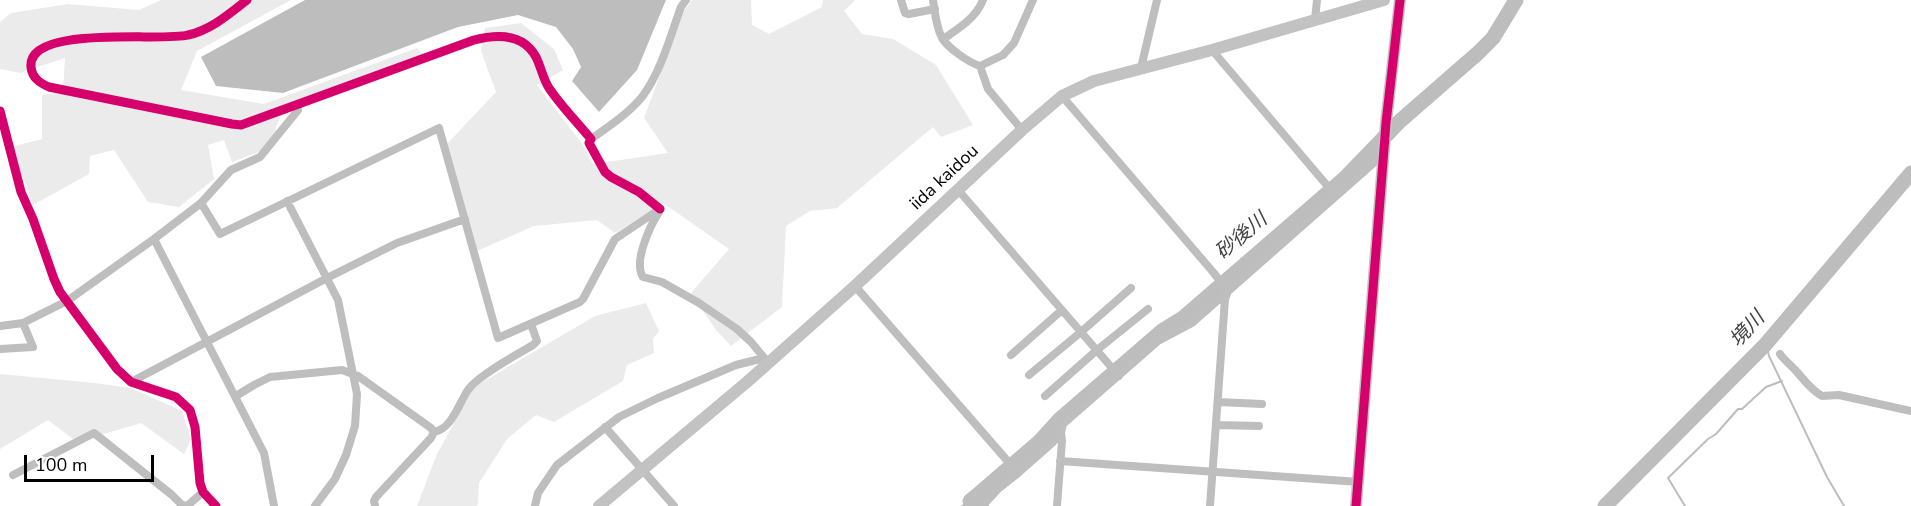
<!DOCTYPE html>
<html>
<head>
<meta charset="utf-8">
<style>
	body { margin:0 }
	#map { position:relative; width:1911px; height:506px; overflow:hidden; background:#fff; font-family:"Nunito Sans",sans-serif }
	canvas { display:block }
	.scale { position:absolute; left:24px; top:455px; width:130px; height:27px; box-sizing:border-box; border:3px solid #000; border-top:0; padding-left:8px; font-size:18px; line-height:21px; white-space:nowrap; color:#000; -webkit-text-stroke:4px #fff; paint-order:stroke }
</style>
</head>
<body>
<div id="map">
<canvas width="1911" height="506"></canvas>
<div class="scale">100 m</div>
</div>
<script>
const c = document.querySelector('canvas').getContext('2d');
c.lineJoin = 'round';
function paint(path, color) { c.fillStyle = color; c.fill(path, 'evenodd'); }
function trace(path, color, width, dash) { c.strokeStyle = color; c.lineWidth = width; c.lineCap = dash ? 'butt' : 'round'; c.setLineDash(dash || []); c.stroke(path); }
function write(font, color, halo, rows, align = 'center') {
  c.font = font + ' "Nunito Sans","Noto Sans JP",sans-serif'; c.lineWidth = 4.5; c.setLineDash([]); c.textBaseline = 'middle'; c.strokeStyle = halo; c.fillStyle = color; for (const [text, x, y, turn = 0] of rows) {
    c.save(); c.translate(x, y); c.rotate((+turn || 0) * Math.PI / 180); c.textAlign = isNaN(turn) ? turn : align; if (halo) c.strokeText(text, 0, 0); c.fillText(text, 0, 0); c.restore();
  }
}
paint(new Path2D(`
	M 161,0 L 291,0 L 197,51 L 181,90 L 264,104 L 417,48 L 423,54 L 285,106 L 276,127 L 275,146 L 232,162 L 224,140 L 208,145 L 214,179 L 179,207 L 148,202 L 114,150 L 90,156 L 89,174 L 33,205 L 11,147 L 42,139 L 42,95 L 63,92 L 65,58 L 20,73 L 0,69 L 0,22 L 11,13 L 68,4 L 139,10 Z
	M 692,0 L 751,0 L 752,25 L 769,34 L 822,7 L 823,0 L 855,0 L 844,11 L 862,34 L 893,39 L 936,65 L 973,125 L 941,137 L 933,127 L 837,208 L 810,211 L 786,226 L 782,307 L 731,346 L 716,330 L 691,293 L 729,249 L 663,203 L 615,233 L 597,220 L 534,226 L 477,251 L 447,144 L 496,92 L 481,51 L 485,28 L 521,23 L 554,49 L 563,70 L 537,85 L 583,145 L 593,164 L 668,153 L 644,118 L 684,11 Z
	M 646,303 L 659,331 L 653,339 L 654,353 L 627,365 L 623,381 L 554,422 L 536,415 L 507,439 L 479,483 L 478,504 L 477,506 L 417,506 L 437,454 L 474,387 L 595,316 Z
	M 0,374 L 95,383 L 131,388 L 182,411 L 191,439 L 184,454 L 141,423 L 77,442 L 48,420 L 0,449 Z`), '#ebebeb');
paint(new Path2D(`
	M 305,0 L 666,0 L 637,70 L 599,112 L 572,81 L 581,67 L 573,49 L 556,27 L 518,15 L 458,27 L 283,93 L 216,86 L 201,57 Z`), '#bdbdbd');
trace(new Path2D(`
	M 1766,343 L 1769,356 L 1827,477 L 1844,506
	M 962,506 L 970,501
	M 1685,506 L 1668,478 L 1708,439 L 1716,434 L 1738,409 L 1742,409 L 1766,387 L 1782,381`), '#bdbdbd', 2);
trace(new Path2D(`
	M 981,492 L 1039,442 L 1059,420 L 1162,331 L 1183,318 L 1345,178 L 1400,121 L 1478,53 L 1493,38 L 1516,0
	M 970,501 L 981,492 L 978,506
	M 1605,506 L 1765,345 L 1911,173`), '#bdbdbd', 15);
trace(new Path2D(`
	M 247,0 C 229,14 211,30 188,35 C 162,42 27,24 31,67 C 32,78 40,83 49,87 L 232,124 L 241,125 L 474,40 C 497,34 523,33 536,57 C 541,67 543,79 549,88 C 561,106 577,122 591,139 L 589,143 L 605,172 L 611,177 L 639,192 L 660,209
	M 901,0 L 905,13 L 909,14 L 935,9
	M 933,0 C 935,12 936,27 942,38 C 949,49 968,62 980,66 L 1003,55 L 1014,43 L 1033,0
	M 1315,20 L 1317,0
	M 943,39 C 958,29 976,18 983,0
	M 1212,50 L 1336,196
	M 980,66 L 988,89 L 1022,130
	M 1141,68 L 1157,0
	M 1062,96 L 1213,272 L 1228,291 L 1225,299 L 1210,506
	M 0,111 L 21,192 L 33,219 L 54,279 L 60,292 L 117,369 L 131,382 L 176,397 L 190,410 L 195,427 L 200,483 L 203,492 L 216,506
	M 591,139 C 608,127 628,114 642,97 C 661,72 670,37 681,7 L 686,0
	M 959,191 L 1119,376
	M 287,201 L 338,300 L 357,394 L 355,426 L 346,455 L 335,479 L 315,506
	M 201,203 L 220,234 L 439,128 L 498,338 L 580,302 L 583,299 L 615,239 L 660,209
	M 659,212 C 650,226 633,262 643,277 L 662,282 L 699,303 L 737,329 L 751,342 L 766,360
	M 154,239 L 264,453 L 274,506
	M 855,286 L 1018,473 L 1052,443 L 1061,433 L 1062,441 L 1057,506
	M 0,326 L 23,323 L 67,301 L 154,239 L 201,203 L 231,170 L 260,157 L 294,115 L 298,110 L 297,105
	M 0,349 L 33,347 L 23,323
	M 1780,354 C 1785,361 1792,366 1797,372 C 1805,381 1811,390 1822,396 L 1839,395 L 1911,411
	M 1011,355 L 1062,310
	M 1029,375 L 1081,332 L 1131,288
	M 131,382 L 327,278 L 397,243 L 465,219
	M 236,396 L 254,385 L 270,377 L 342,370 L 358,376 L 431,428 L 434,432 C 452,429 459,403 468,390 C 477,376 518,354 533,345 L 537,341 L 531,324
	M 1045,396 L 1097,350 L 1148,309
	M 1218,402 L 1262,404
	M 1216,425 L 1259,426
	M 605,427 L 674,506
	M 1061,433 L 1063,424 L 1158,341 L 1192,323 L 1385,153
	M 1060,461 L 1359,482
	M 13,475 L 94,433 L 172,495 L 182,505 L 187,506 L 203,492
	M 375,506 L 374,501 L 376,497 L 431,438 L 434,432
	M 535,506 L 538,493 L 557,465 L 619,417 L 658,398 L 736,365 L 764,358
	M 985,506 L 985,503 L 999,488 L 1018,473`), '#bebebe', 8);
trace(new Path2D(`
	M 599,506 L 747,382 L 855,286 L 1022,130 L 1062,96 L 1094,81 L 1212,50 L 1384,0
	M 1356,506 L 1386,123 L 1400,0`), '#c2c2c2', 12);
trace(new Path2D(`
	M 247,0 C 229,14 211,30 188,35 C 162,42 27,24 31,67 C 32,78 40,83 49,87 L 232,124 L 241,125 L 474,40 C 497,34 523,33 536,57 C 541,67 543,79 549,88 C 561,106 577,122 591,139 L 589,143 L 605,172 L 611,177 L 639,192 L 660,209
	M 0,111 L 21,192 L 33,219 L 54,279 L 60,292 L 117,369 L 131,382 L 176,397 L 190,410 L 195,427 L 200,483 L 203,492 L 216,506
	M 1356,506 L 1386,123 L 1400,0`), '#d6006c', 9);
write('18px', '#000', '#fff', [
	["iida kaidou",945,178,-43]
]);
write('italic 20px', '#424242', '#fff', [
	["砂後川",1242,237,-40],
	["境川",1748,330,-47]
]);
</script>
</body>
</html>
